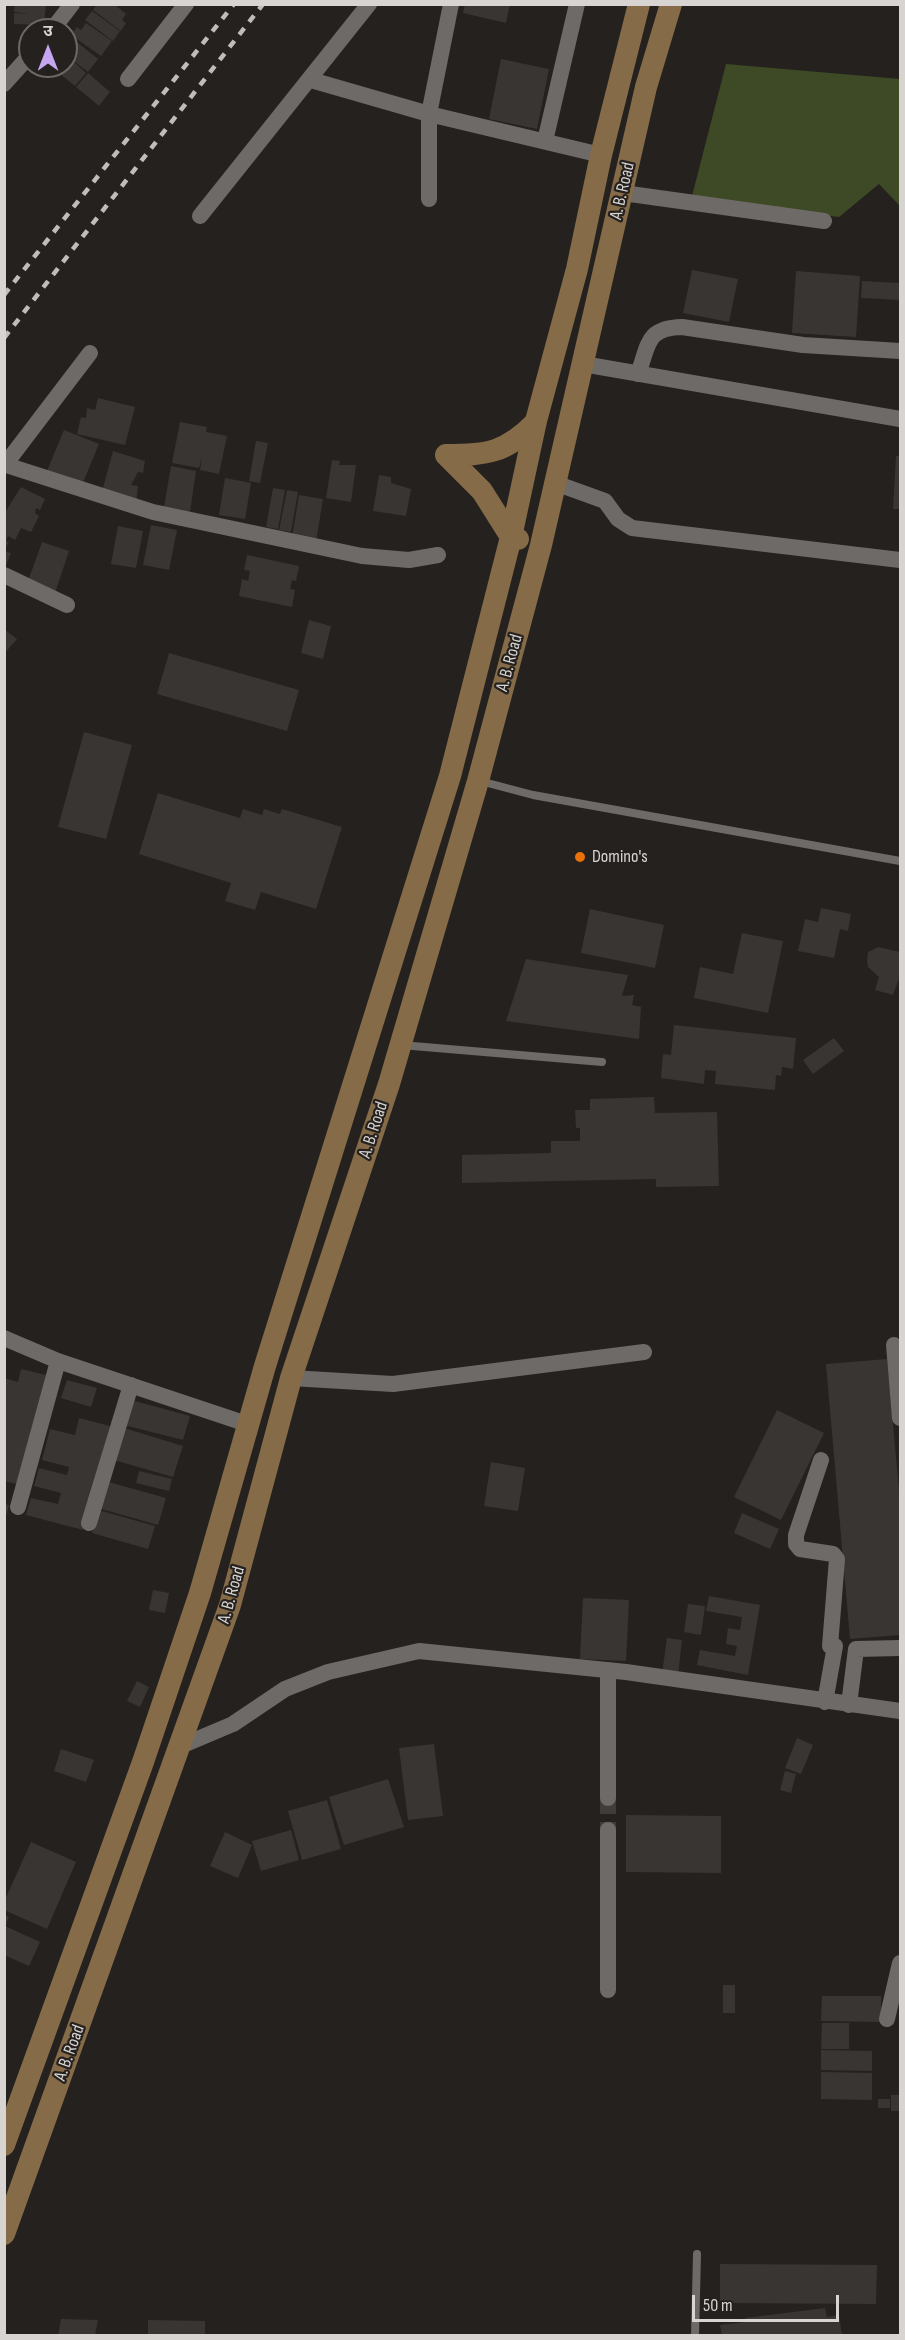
<!DOCTYPE html>
<html>
<head>
<meta charset="utf-8">
<style>
	body { margin:0 }
	#map { position:relative; width:905px; height:2340px; overflow:hidden; background:#25211f; font-family:"Sofia Sans Condensed","Noto Sans Devanagari",sans-serif }
	canvas { display:block }
	.frame { position:absolute; inset:0; border:6px solid #d7d4d2; pointer-events:none }
	.north { position:absolute; left:18px; top:18px; width:60px; height:60px; box-sizing:border-box; background:#25211f; border:2px solid #6c6967; border-radius:50%; rotate:0deg; font-size:16px; font-weight:700; line-height:24px; text-align:center; color:#d7d4d2 }
	.north::after { content:''; display:block; margin:auto; width:21px; height:27px; background:#c5a6f0; clip-path:polygon(50% 0,100% 100%,50% 72%,0 100%) }
	.scale { position:absolute; left:692px; top:2295px; width:147px; height:27px; box-sizing:border-box; border:3px solid #d7d4d2; border-top:0; padding-left:8px; font-size:18px; line-height:21px; white-space:nowrap; color:#d7d4d2; -webkit-text-stroke:4px #25211f; paint-order:stroke }
</style>
</head>
<body>
<div id="map">
<canvas width="905" height="2340"></canvas>
<div class="frame"></div>
<div class="north">उ</div>
<div class="scale">50 m</div>
</div>
<script>
const c = document.querySelector('canvas').getContext('2d');
c.lineJoin = 'round';
function paint(path, color) { c.fillStyle = color; c.fill(path, 'evenodd'); }
function trace(path, color, width, dash) { c.strokeStyle = color; c.lineWidth = width; c.lineCap = dash ? 'butt' : 'round'; c.setLineDash(dash || []); c.stroke(path); }
function write(font, color, halo, rows, align = 'center') {
  c.font = font + ' "Sofia Sans Condensed",sans-serif'; c.lineWidth = 4.5; c.setLineDash([]); c.textBaseline = 'middle'; c.strokeStyle = halo; c.fillStyle = color; for (const [text, x, y, turn = 0] of rows) {
    c.save(); c.translate(x, y); c.rotate((+turn || 0) * Math.PI / 180); c.textAlign = isNaN(turn) ? turn : align; if (halo) c.strokeText(text, 0, 0); c.fillText(text, 0, 0); c.restore();
  }
}
paint(new Path2D(`
	M 726,64 L 900,79 L 900,206 L 879,184 L 839,217 L 691,200 Z`), '#3e4925');
paint(new Path2D(`
	M 15,4 L 46,4 L 44,25 L 14,24 L 14,13 L 30,14 L 14,12 Z
	M 97,4 L 114,4 L 126,14 L 122,20 L 126,23 L 121,31 L 93,10 Z
	M 465,4 L 510,4 L 506,23 L 463,13 Z
	M 92,11 L 120,31 L 113,41 L 85,20 Z
	M 86,23 L 112,41 L 101,56 L 71,35 L 77,27 L 81,30 Z
	M 73,39 L 98,59 L 88,72 L 70,58 L 86,73 L 75,86 L 50,66 L 66,66 L 66,46 Z
	M 501,59 L 549,69 L 537,129 L 489,119 Z
	M 88,73 L 110,92 L 99,106 L 76,87 Z
	M 692,270 L 738,279 L 729,322 L 683,313 Z
	M 796,271 L 860,276 L 856,337 L 792,333 Z
	M 862,281 L 900,283 L 900,300 L 861,298 Z
	M 98,398 L 135,407 L 125,445 L 77,434 L 81,417 L 86,418 L 87,408 L 95,410 Z
	M 180,422 L 207,427 L 206,432 L 227,436 L 219,474 L 200,470 L 202,457 L 199,468 L 172,463 Z
	M 64,430 L 99,444 L 82,485 L 47,471 Z
	M 256,441 L 268,443 L 260,483 L 249,481 Z
	M 113,451 L 145,461 L 143,473 L 138,472 L 131,485 L 138,486 L 136,505 L 101,495 Z
	M 896,456 L 900,456 L 900,509 L 893,509 Z
	M 332,460 L 340,461 L 339,465 L 356,465 L 351,502 L 326,498 Z
	M 171,466 L 196,471 L 190,512 L 164,507 Z
	M 379,475 L 391,477 L 391,483 L 411,489 L 406,516 L 373,511 Z
	M 225,478 L 251,483 L 245,519 L 219,515 Z
	M 21,487 L 45,499 L 40,510 L 36,508 L 35,513 L 39,516 L 31,532 L 21,528 L 15,540 L 8,536 L 6,541 L 9,542 L 4,550 L 4,514 Z
	M 273,488 L 285,490 L 278,529 L 266,527 Z
	M 287,490 L 298,492 L 291,532 L 279,530 Z
	M 299,495 L 323,499 L 316,542 L 292,538 Z
	M 151,525 L 177,530 L 169,570 L 143,565 Z
	M 118,526 L 143,531 L 136,568 L 111,564 Z
	M 42,542 L 69,551 L 55,593 L 27,584 Z
	M 4,551 L 11,553 L 5,568 L 4,568 Z
	M 247,555 L 299,566 L 296,581 L 292,580 L 290,589 L 295,590 L 292,607 L 239,596 L 242,579 L 248,581 L 250,571 L 244,570 Z
	M 309,620 L 331,626 L 323,659 L 301,653 Z
	M 4,629 L 17,639 L 4,654 Z
	M 169,653 L 299,690 L 287,731 L 157,694 Z
	M 84,732 L 132,745 L 106,839 L 58,827 Z
	M 158,793 L 240,818 L 243,809 L 262,815 L 264,809 L 280,814 L 282,809 L 342,827 L 316,909 L 261,892 L 255,910 L 225,901 L 231,883 L 139,854 Z
	M 821,908 L 851,914 L 848,931 L 840,929 L 834,958 L 798,951 L 805,919 L 818,922 Z
	M 590,909 L 664,925 L 655,968 L 581,953 Z
	M 742,933 L 783,941 L 768,1013 L 694,998 L 700,967 L 733,974 Z
	M 878,947 L 900,952 L 900,981 L 898,981 L 893,995 L 875,990 L 879,977 L 868,967 L 867,960 L 868,952 Z
	M 526,959 L 628,975 L 622,996 L 634,995 L 632,1005 L 641,1007 L 639,1039 L 506,1021 Z
	M 674,1025 L 796,1038 L 793,1069 L 782,1067 L 781,1076 L 776,1075 L 775,1090 L 715,1084 L 716,1071 L 705,1070 L 704,1084 L 661,1078 L 663,1054 L 671,1055 Z
	M 834,1038 L 844,1051 L 813,1074 L 803,1060 Z
	M 654,1097 L 655,1113 L 717,1112 L 719,1186 L 656,1187 L 656,1179 L 462,1183 L 462,1155 L 551,1153 L 551,1141 L 580,1141 L 580,1128 L 576,1128 L 575,1110 L 590,1110 L 590,1099 Z
	M 887,1359 L 900,1501 L 900,1635 L 850,1639 L 826,1364 Z
	M 21,1369 L 46,1375 L 17,1484 L 4,1481 L 4,1378 L 18,1382 Z
	M 67,1380 L 97,1388 L 91,1407 L 61,1398 Z
	M 131,1400 L 190,1416 L 183,1440 L 124,1425 Z
	M 777,1410 L 824,1433 L 781,1520 L 734,1497 Z
	M 79,1418 L 110,1426 L 83,1530 L 26,1515 L 31,1498 L 58,1504 L 61,1493 L 34,1486 L 39,1468 L 67,1475 L 69,1467 L 42,1460 L 50,1429 L 75,1435 Z
	M 124,1428 L 183,1446 L 173,1477 L 114,1460 Z
	M 491,1462 L 525,1468 L 518,1511 L 484,1506 Z
	M 139,1471 L 172,1479 L 169,1491 L 136,1483 Z
	M 105,1481 L 166,1498 L 158,1525 L 98,1508 Z
	M 4,1504 L 9,1505 L 5,1520 L 4,1520 Z
	M 98,1510 L 155,1526 L 148,1549 L 92,1533 Z
	M 742,1513 L 779,1529 L 770,1549 L 734,1533 Z
	M 153,1590 L 169,1593 L 165,1613 L 149,1610 Z
	M 709,1596 L 760,1605 L 748,1675 L 697,1665 L 700,1650 L 735,1656 L 737,1646 L 726,1644 L 728,1628 L 740,1630 L 742,1617 L 706,1611 Z
	M 583,1598 L 629,1600 L 626,1661 L 580,1659 Z
	M 688,1604 L 705,1606 L 701,1635 L 684,1632 Z
	M 667,1638 L 682,1640 L 678,1676 L 662,1674 Z
	M 137,1681 L 149,1687 L 140,1707 L 127,1701 Z
	M 797,1738 L 813,1745 L 801,1774 L 785,1768 Z
	M 434,1744 L 443,1816 L 408,1820 L 399,1748 Z
	M 61,1749 L 94,1760 L 86,1782 L 54,1771 Z
	M 785,1771 L 796,1774 L 791,1793 L 780,1790 Z
	M 388,1779 L 404,1827 L 344,1845 L 329,1797 Z
	M 327,1800 L 341,1849 L 302,1860 L 288,1811 Z
	M 626,1815 L 721,1816 L 721,1873 L 626,1872 Z
	M 291,1830 L 299,1860 L 261,1871 L 252,1841 Z
	M 225,1832 L 252,1845 L 238,1878 L 210,1866 Z
	M 31,1842 L 76,1862 L 47,1929 L 4,1910 L 4,1902 Z
	M 4,1915 L 9,1917 L 5,1926 L 40,1942 L 29,1966 L 4,1955 Z
	M 723,1985 L 735,1985 L 735,2013 L 723,2013 Z
	M 822,1996 L 881,1996 L 881,2022 L 821,2021 Z
	M 822,2023 L 849,2023 L 849,2049 L 821,2049 Z
	M 821,2050 L 872,2051 L 872,2071 L 821,2070 Z
	M 821,2072 L 872,2073 L 872,2100 L 821,2099 Z
	M 891,2095 L 900,2095 L 900,2111 L 891,2111 Z
	M 878,2099 L 890,2099 L 890,2108 L 878,2108 Z
	M 720,2264 L 877,2265 L 876,2304 L 720,2303 Z
	M 825,2308 L 827,2317 L 839,2315 L 842,2336 L 722,2336 L 720,2325 L 746,2322 L 745,2318 Z
	M 61,2319 L 98,2320 L 95,2336 L 58,2336 Z
	M 148,2320 L 205,2321 L 205,2336 L 148,2336 Z`), '#393532');
trace(new Path2D(`
	M 608,1798 L 608,1830`), '#403c3a', 16, [16, 8]);
trace(new Path2D(`
	M 480,781 L 533,795 L 900,861
	M 401,1045 L 602,1062
	M 695,2336 L 697,2254`), '#6e6a67', 8);
trace(new Path2D(`
	M 52,30 L 72,4
	M 128,79 L 186,4
	M 311,80 L 429,114 L 451,4
	M 4,84 L 30,55
	M 545,141 L 577,4
	M 623,193 L 824,221
	M 429,199 L 429,114 L 601,155
	M 200,216 L 369,4
	M 583,364 L 900,419
	M 638,374 C 649,344 646,328 682,327 L 803,345 L 900,351
	M 6,465 L 153,512 L 362,556 L 409,560 L 438,555
	M 4,466 L 90,353
	M 555,483 L 605,501 L 618,519 L 632,528 L 900,560
	M 4,575 L 67,605
	M 4,1338 L 58,1361 L 247,1424
	M 894,1345 L 900,1418
	M 291,1378 L 393,1384 L 644,1352
	M 821,1460 L 796,1535 L 796,1544 L 800,1549 L 833,1554 L 837,1559 L 830,1646 L 835,1646 L 825,1702
	M 18,1507 L 58,1361
	M 89,1523 L 131,1385
	M 608,1670 L 608,1798
	M 849,1705 L 856,1649 L 900,1648
	M 181,1746 L 233,1724 L 285,1689 L 328,1672 L 419,1651 L 626,1672 L 900,1711
	M 608,1830 L 608,1990
	M 887,2019 L 900,1963`), '#6e6a67', 16);
trace(new Path2D(`
	M 446,455 L 482,491 L 511,537 L 518,539
	M 446,455 C 487,455 506,453 536,422
	M 4,2145 L 143,1762 L 200,1593 L 265,1366 L 450,776 L 511,537 L 536,421 L 577,269 L 601,155 L 639,4
	M 4,2234 L 230,1605 L 291,1378 L 389,1084 L 478,781 L 541,545 L 646,87 L 671,4`), '#856b48', 22);
trace(new Path2D(`
	M 4,295 L 234,4
	M 4,338 L 263,4`), '#bfbcba', 4.5, [8, 8]);
for (const [x, y, r, color] of [
	[580,857,6,"#e8710a"]
]) { const dot = new Path2D(); dot.arc(x, y, r, 0, 2 * Math.PI); c.fillStyle = color; c.fill(dot); trace(dot, '#25211f', 2); }
write('18px', '#d7d4d2', '#25211f', [
	["A. B. Road",623,191,-77],
	["A. B. Road",510,663,-75],
	["A. B. Road",374,1130,-72],
	["A. B. Road",232,1595,-74],
	["A. B. Road",70,2053,-70]
]);
write('18px', '#d7d4d2', '#25211f', [
	["Domino's",592,857]
], 'left');
</script>
</body>
</html>
